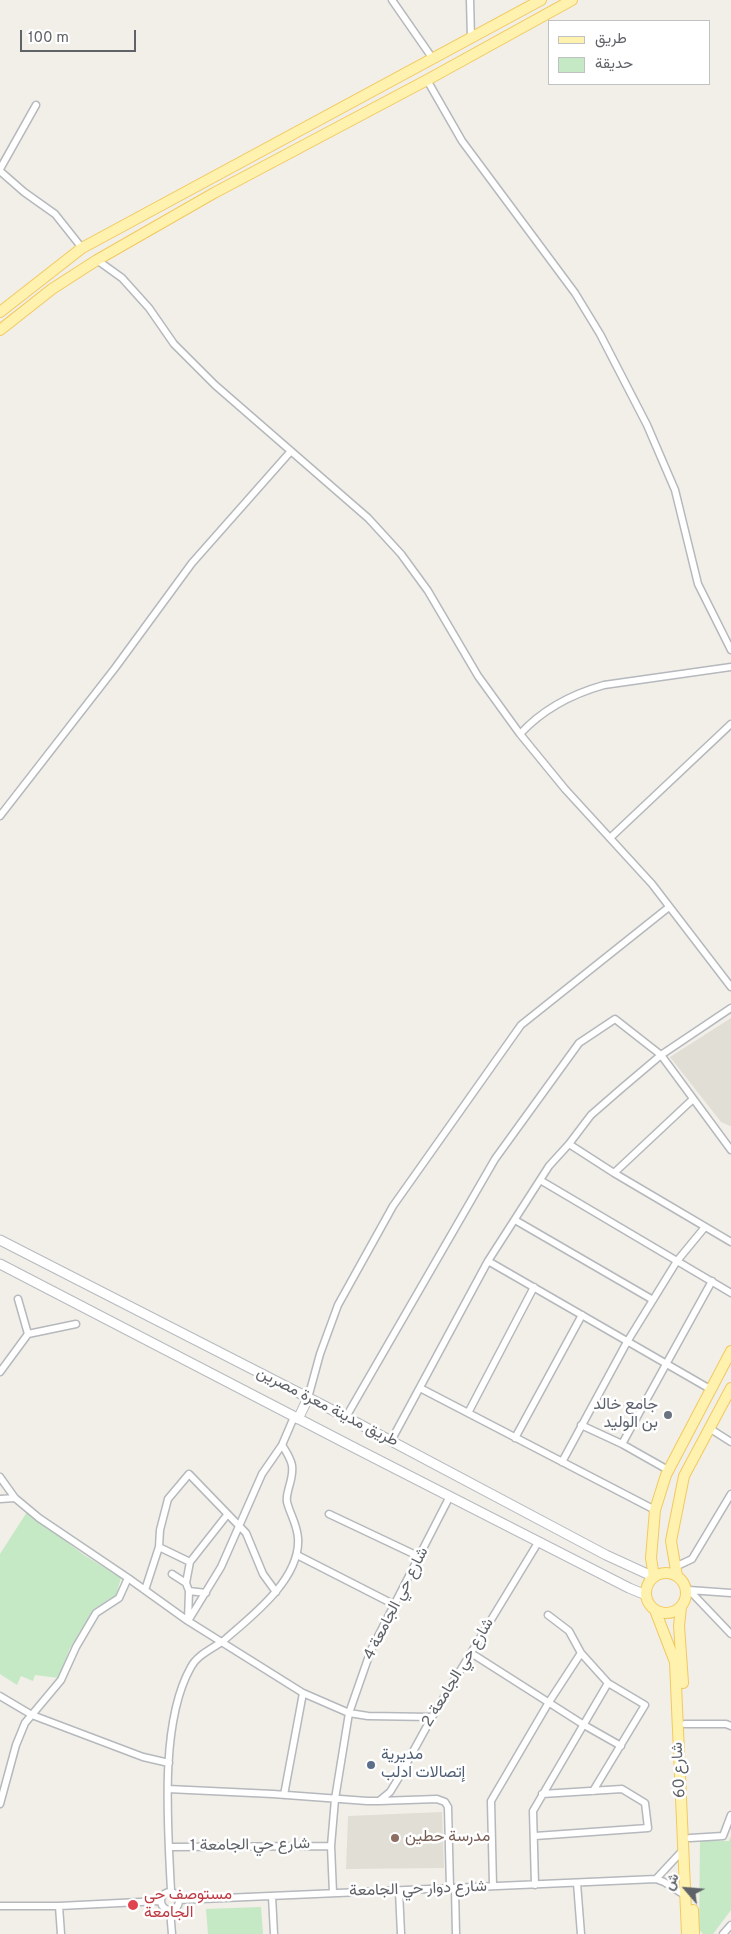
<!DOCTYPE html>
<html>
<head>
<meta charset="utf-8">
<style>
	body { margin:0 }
	#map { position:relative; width:731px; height:1934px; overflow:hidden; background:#f1efe8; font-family:Overpass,Vazirmatn,sans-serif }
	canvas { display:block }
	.legend { position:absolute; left:548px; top:20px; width:162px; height:65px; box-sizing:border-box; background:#fff; border:1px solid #bfc1c3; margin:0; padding:6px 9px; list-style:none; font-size:15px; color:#5f6368 }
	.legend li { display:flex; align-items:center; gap:10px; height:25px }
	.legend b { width:25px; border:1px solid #bfc1c3 }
	.north { position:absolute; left:661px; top:1864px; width:50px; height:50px; -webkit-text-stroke:4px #fff; paint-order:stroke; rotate:297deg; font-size:14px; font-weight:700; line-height:20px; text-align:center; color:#5f6368 }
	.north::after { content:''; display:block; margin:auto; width:18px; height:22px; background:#5f6368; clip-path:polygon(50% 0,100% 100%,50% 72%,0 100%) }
	.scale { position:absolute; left:20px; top:30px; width:116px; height:22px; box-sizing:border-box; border:2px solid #5f6368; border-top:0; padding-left:6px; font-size:15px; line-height:18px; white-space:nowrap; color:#5f6368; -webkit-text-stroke:4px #fff; paint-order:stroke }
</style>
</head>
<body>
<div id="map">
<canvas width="731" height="1934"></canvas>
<ul class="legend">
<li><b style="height:6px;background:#fff2af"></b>طريق</li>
<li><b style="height:14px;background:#c5e8c5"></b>حديقة</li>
</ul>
<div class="north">ش</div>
<div class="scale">100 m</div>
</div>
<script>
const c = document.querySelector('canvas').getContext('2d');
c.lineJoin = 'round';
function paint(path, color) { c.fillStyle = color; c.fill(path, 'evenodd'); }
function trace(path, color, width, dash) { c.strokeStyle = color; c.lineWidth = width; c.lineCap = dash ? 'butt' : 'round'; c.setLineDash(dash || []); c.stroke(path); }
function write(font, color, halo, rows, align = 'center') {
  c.font = font + ' Overpass,Vazirmatn,sans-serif'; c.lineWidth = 5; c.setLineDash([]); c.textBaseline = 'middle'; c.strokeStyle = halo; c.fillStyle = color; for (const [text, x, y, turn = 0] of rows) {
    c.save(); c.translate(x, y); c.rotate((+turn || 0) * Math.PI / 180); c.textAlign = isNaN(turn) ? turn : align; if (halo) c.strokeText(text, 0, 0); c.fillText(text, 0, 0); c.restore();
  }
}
paint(new Path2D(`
	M 731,1018 L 731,1126 L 730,1126 L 721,1122 L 670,1057 Z
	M 442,1812 L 444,1868 L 346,1869 L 348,1816 Z`), '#e1ded6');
paint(new Path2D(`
	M 27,1512 L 84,1555 L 121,1578 L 116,1595 L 94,1609 L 69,1650 L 59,1678 L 35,1675 L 33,1681 L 21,1676 L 17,1685 L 0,1674 L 0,1554 Z
	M 731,1836 L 731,1910 L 713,1934 L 703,1934 L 699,1930 L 700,1841 L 729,1841 Z
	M 261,1907 L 263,1934 L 208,1934 L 206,1909 Z`), '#c5e8c5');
const street = new Path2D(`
	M 392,0 L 433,59
	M 470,0 L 471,38
	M 427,80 L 462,141 L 575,293 L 600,334 L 647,425 L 675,490 L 698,584 L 731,650
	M 0,169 L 36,105
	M 0,171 L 24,192 L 55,214 L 82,248
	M 97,260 L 122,278 L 149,308 L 174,344 L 215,385 L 368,518 L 401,554 L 428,591 L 478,676 L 520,734 L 565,789 L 652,884 L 731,987
	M 520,734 C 543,709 572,694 604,685 L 731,667
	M 0,816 L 115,668 L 192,563 L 291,451
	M 610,838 L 731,724
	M 693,1099 L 614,1173 L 731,1242
	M 569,1144 L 614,1173
	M 540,1180 L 731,1293
	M 515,1220 L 653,1300
	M 488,1261 L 710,1389
	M 18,1299 L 28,1334
	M 0,1372 L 28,1334 L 76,1324
	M 420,1388 L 655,1510
	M 308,1398 L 320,1354 L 338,1305 L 393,1206 L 521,1025 L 669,907
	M 468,1413 L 534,1287
	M 346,1417 L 495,1159 L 579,1043 L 615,1019 L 661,1055 L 731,1150
	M 581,1425 L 622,1444 L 668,1470
	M 709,1428 L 731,1442
	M 515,1438 L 582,1315
	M 391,1441 L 488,1261 L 549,1166 L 569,1144 L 591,1115 L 622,1088 L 661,1055 L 731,1008
	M 622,1444 L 712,1281
	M 562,1462 L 627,1342 L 677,1261 L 705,1227
	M 0,1477 L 15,1498 L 39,1518 L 128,1578 L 188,1621 L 303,1693 L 349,1713 L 368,1716 L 432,1717
	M 0,1499 L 15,1498
	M 329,1514 L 420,1557
	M 159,1547 L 160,1530 L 168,1499 L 189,1474 L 246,1533 L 263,1574 L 276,1592
	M 297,1555 L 395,1605
	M 190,1562 L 227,1515
	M 675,1567 L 692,1559 L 731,1494
	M 172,1574 L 186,1583
	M 682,1581 L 689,1590 L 731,1593
	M 145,1590 L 159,1547 L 190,1562 L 186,1583 L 189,1591 L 188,1620
	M 689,1590 L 731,1634
	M 189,1591 L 206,1593
	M 548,1615 L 569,1631 L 581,1653 L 608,1683 L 645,1705 L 593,1791
	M 188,1621 L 221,1567 L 262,1474 L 282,1445 L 294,1417
	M 471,1653 L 584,1725 L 621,1746
	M 0,1696 L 32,1715 L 143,1757 L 169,1763
	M 685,1724 L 726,1724 L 731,1726
	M 168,1789 L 273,1794 L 367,1801 L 379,1801 L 390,1792 L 398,1779 L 432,1717 L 539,1541
	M 284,1795 L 303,1693
	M 379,1801 L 437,1799 L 445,1802 L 448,1807 L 450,1888
	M 0,1804 L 16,1745 L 25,1723 L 61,1680 L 76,1647 L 96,1613 L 119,1598 L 128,1578
	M 535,1836 L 648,1828 L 645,1803 L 622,1789 L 542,1794
	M 690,1838 L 723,1836 L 731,1815
	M 169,1847 L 331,1846
	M 656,1879 L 664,1882 L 686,1896
	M 577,1883 L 581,1934
	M 535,1885 L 533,1811 L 608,1683
	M 493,1886 L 491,1801 L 549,1702 L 581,1653
	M 455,1888 L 456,1934
	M 171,1891 C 168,1827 159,1723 191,1667 C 197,1655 212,1649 223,1641 C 251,1617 301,1579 298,1538 C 297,1524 290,1514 287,1502 C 286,1496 288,1492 289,1487 C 295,1467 293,1462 282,1445
	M 399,1891 L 401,1934
	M161 1901a9 9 0 1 1 18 0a9 9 0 1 1-18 0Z
	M 333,1893 L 331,1846 L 335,1799 L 349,1713 L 371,1650 L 450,1496
	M 272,1896 L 274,1934
	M 179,1900 L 656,1879 L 683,1850
	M 0,1906 L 59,1906 L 160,1901
	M 59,1906 L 61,1934
	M 170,1910 L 172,1934
	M 723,1934 L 731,1925`);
const secondary = new Path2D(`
	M 0,1240 L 346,1417 L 606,1555 L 654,1577
	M 0,1264 L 353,1447 L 629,1588 L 646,1595
	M 298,1419 L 308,1398`);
const primary = new Path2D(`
	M 0,312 L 82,248 L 541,0
	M 0,330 L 52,289 L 97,260 L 214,193 L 427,80 L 572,0
	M646 1593a20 20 0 1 1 40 0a20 20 0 1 1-40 0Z
	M 677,1576 L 671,1541 L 684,1476 L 731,1388
	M 654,1577 L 651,1558 L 655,1510 L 666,1475 L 731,1351
	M 681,1607 L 679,1626 L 683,1683
	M 655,1610 L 675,1662 L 687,1934
	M 693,1910 L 694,1934`);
trace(street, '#b5b8bc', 9);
trace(secondary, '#b6babf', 11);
trace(primary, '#f2c960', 12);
trace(street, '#fff', 6);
trace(secondary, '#fff', 9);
trace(primary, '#fff2af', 10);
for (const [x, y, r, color] of [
	[668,1415,5,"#6b7280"],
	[371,1765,5,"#5c6f8a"],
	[395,1838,5,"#8d6e63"],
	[133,1905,6,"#e0444e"]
]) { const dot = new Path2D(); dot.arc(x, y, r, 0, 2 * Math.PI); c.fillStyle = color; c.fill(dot); trace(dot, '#fff', 2); }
write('16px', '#5b616d', '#fff', [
	["جامع خالد",658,1406],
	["بن الوليد",658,1424]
], 'right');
write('16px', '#5f6368', '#fff', [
	["طريق مدينة معرة مصرين",327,1408,27],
	["شارع حي الجامعة 4",397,1604,-63],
	["شارع حي الجامعة 2",459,1673,-59],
	["شارع 60",680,1770,-93],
	["شارع حي الجامعة 1",250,1846,-1],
	["شارع دوار حي الجامعة",418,1890,-2]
]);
write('16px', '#4e5e75', '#fff', [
	["مديرية",381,1756],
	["إتصالات ادلب",381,1774]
], 'left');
write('16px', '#785e54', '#fff', [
	["مدرسة حطين",405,1838]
], 'left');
write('16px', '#be3a42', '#fff', [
	["مستوصف حي",144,1896],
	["الجامعة",144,1914]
], 'left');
</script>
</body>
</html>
